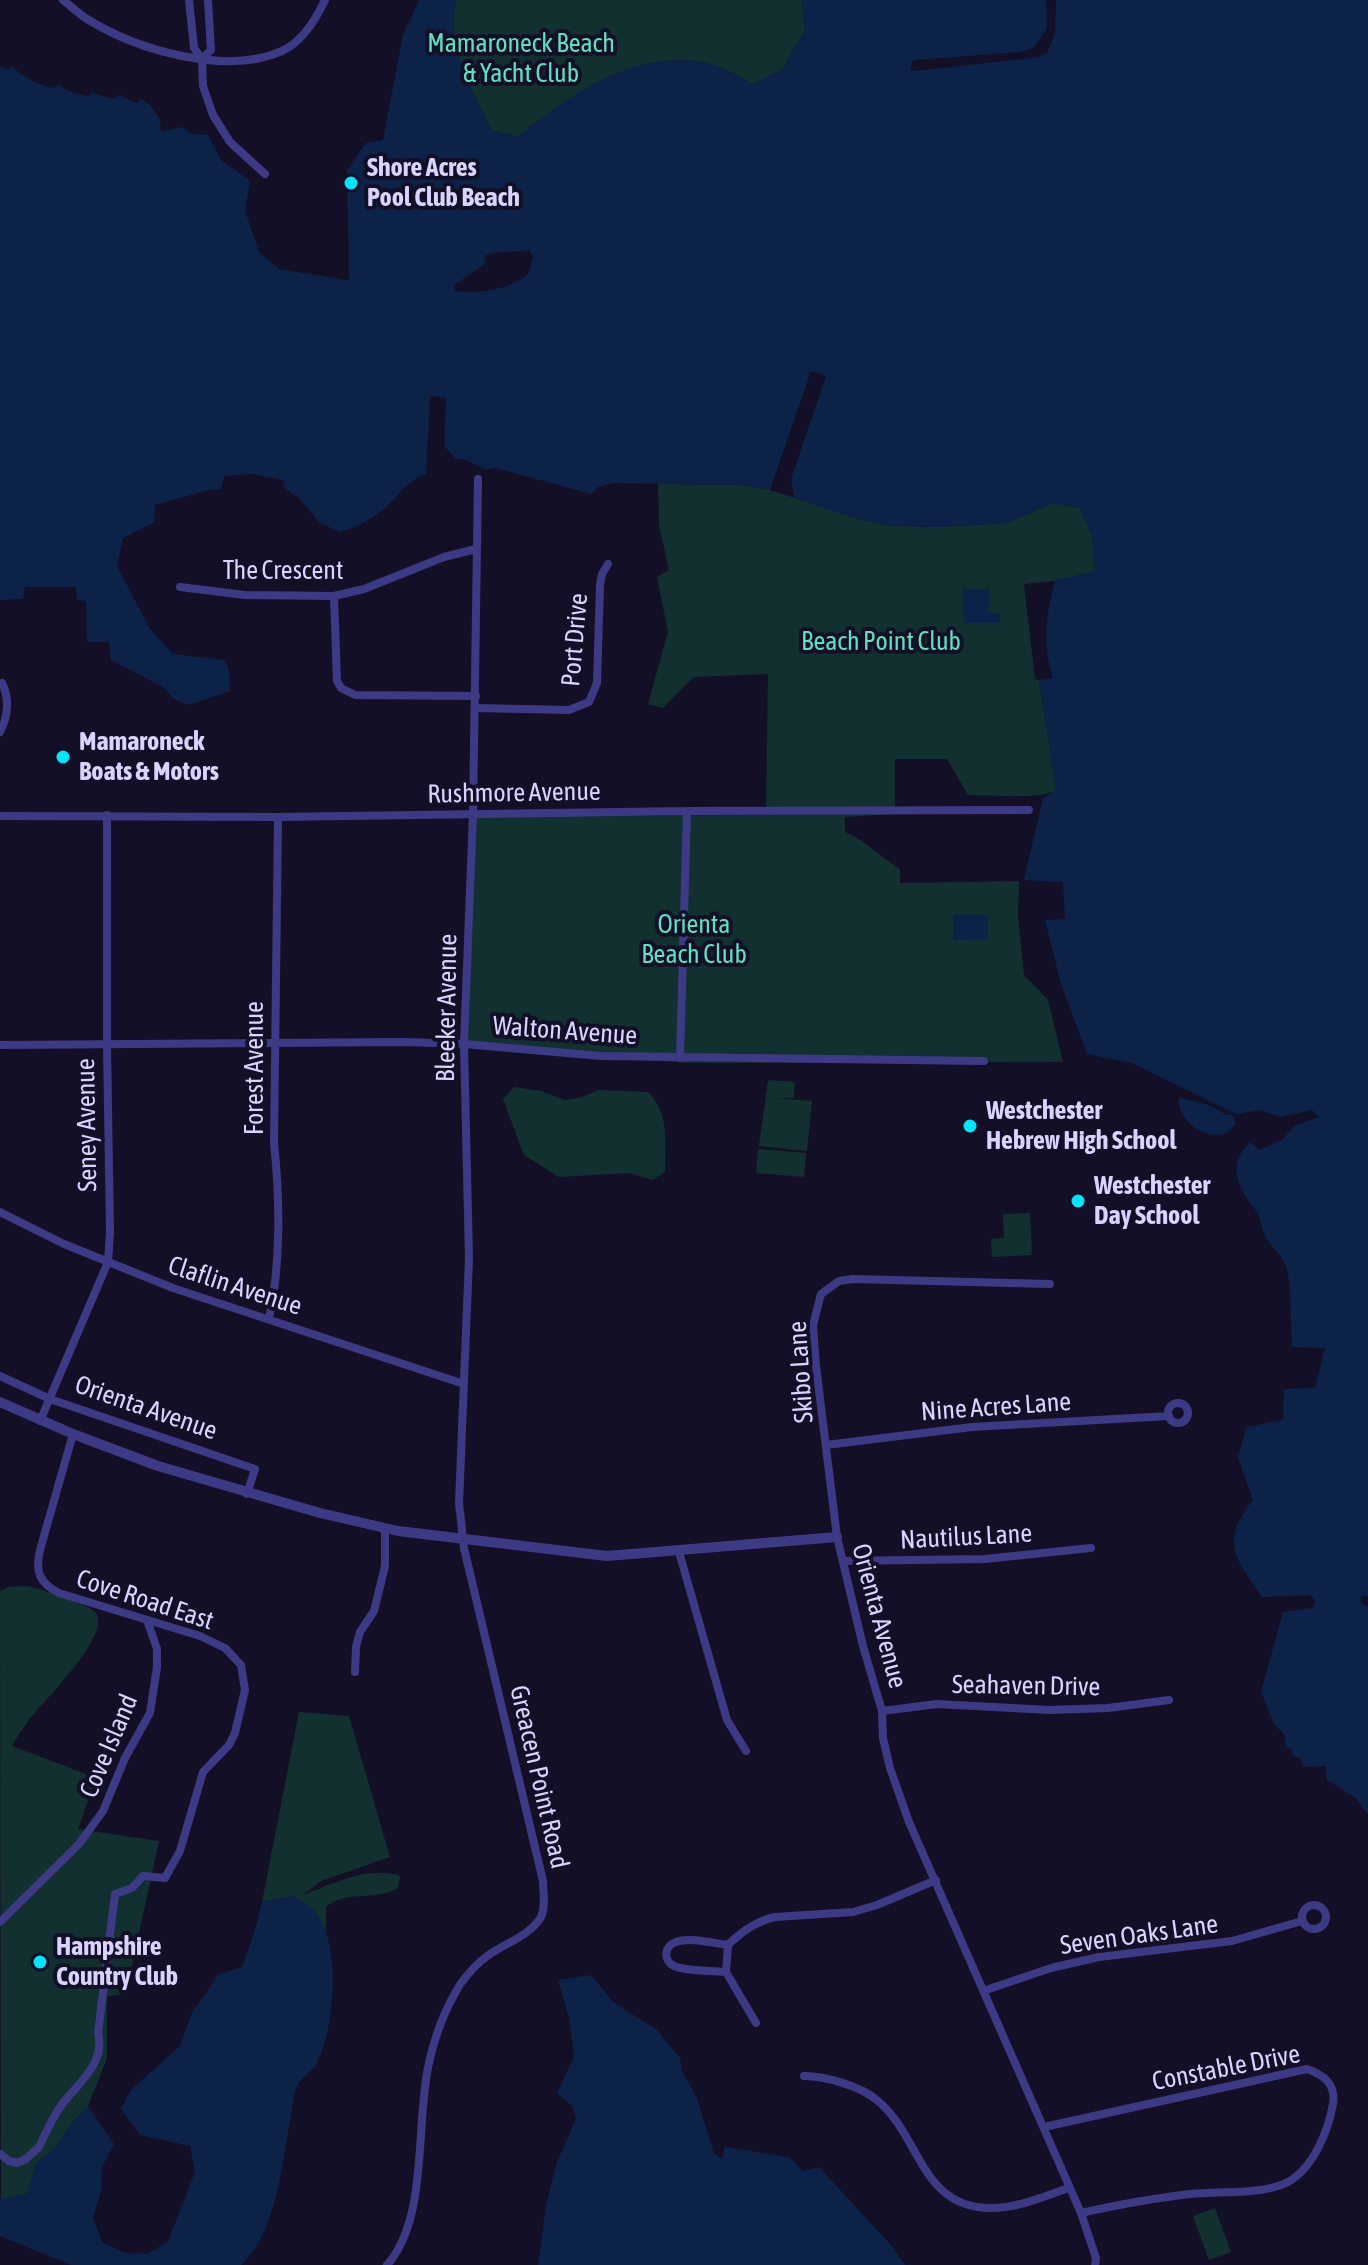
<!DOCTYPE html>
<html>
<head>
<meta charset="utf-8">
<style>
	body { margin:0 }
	canvas { display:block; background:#130f26 }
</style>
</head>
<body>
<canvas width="1368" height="2265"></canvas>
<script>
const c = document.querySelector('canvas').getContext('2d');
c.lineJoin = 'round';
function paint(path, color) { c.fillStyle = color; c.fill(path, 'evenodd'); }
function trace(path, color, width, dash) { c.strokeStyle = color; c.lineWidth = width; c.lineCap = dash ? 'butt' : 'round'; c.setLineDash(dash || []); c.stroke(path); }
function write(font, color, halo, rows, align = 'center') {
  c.font = font + ' "Asap Condensed",sans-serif'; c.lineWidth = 8; c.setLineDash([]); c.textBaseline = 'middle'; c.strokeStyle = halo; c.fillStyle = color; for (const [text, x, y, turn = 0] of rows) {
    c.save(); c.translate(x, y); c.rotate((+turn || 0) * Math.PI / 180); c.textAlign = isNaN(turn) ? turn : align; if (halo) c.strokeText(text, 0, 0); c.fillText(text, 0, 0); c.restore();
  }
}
paint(new Path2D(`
	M 456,0 L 802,0 L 805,29 L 783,69 L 753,84 C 741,78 727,69 714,65 C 642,45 571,93 518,137 L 492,130 C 472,92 446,45 456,0 Z
	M 658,484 L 743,485 L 770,490 L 856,518 L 889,526 L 939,527 L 1006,523 L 1053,503 L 1080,508 L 1092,537 L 1095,571 L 1055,581 L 1024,584 L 1035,679 L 1039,680 L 1056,790 C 1039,800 990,795 968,795 L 947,759 L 895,759 L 895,814 L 845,817 L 845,832 C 865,840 881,858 900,869 L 900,883 L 1019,881 L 1018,917 L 1024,975 L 1048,1000 L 1063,1062 L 688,1063 L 468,1045 L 476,816 L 766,815 L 768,674 L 694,677 L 663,708 L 648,704 L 668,632 L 657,577 L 669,570 L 659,525 Z
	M 768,1080 L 795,1082 L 794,1098 L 776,1098 L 812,1101 L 807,1151 L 759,1146 Z
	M 514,1087 L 541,1091 L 565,1100 L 579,1098 L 599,1090 L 648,1092 C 670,1113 665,1143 665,1172 L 652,1180 L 629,1173 L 559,1177 L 524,1155 L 503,1099 Z
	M 758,1149 L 806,1153 L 804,1177 L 756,1173 Z
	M 1030,1213 L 1032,1255 L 992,1257 L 991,1239 L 1004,1238 L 1003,1214 Z
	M 27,1586 C 38,1588 92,1606 96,1613 C 111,1637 43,1701 29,1720 C 23,1728 17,1737 12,1746 L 96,1778 L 78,1829 L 159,1841 L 126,1993 L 107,1997 L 107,2058 L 88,2106 L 71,2124 L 56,2147 L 36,2163 L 27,2194 L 1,2200 L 0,1591 L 8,1587 Z
	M 299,1712 L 349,1716 L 390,1857 L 321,1881 L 303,1895 C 332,1884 368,1865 400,1876 L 398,1888 C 376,1902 347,1889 326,1907 L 326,1934 L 316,1912 L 292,1896 L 262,1902 Z
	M 1215,2208 L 1231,2252 L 1209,2260 L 1193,2216 Z`), '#12302f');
paint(new Path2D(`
	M 419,0 L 456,0 C 446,45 472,92 492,130 L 518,137 C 571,93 641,45 714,65 C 727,69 741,78 753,84 L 783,69 L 805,29 L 802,0 L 1368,0 L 1368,1596 L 1361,1597 L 1361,1603 L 1368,1607 L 1368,1814 L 1356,1798 L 1327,1780 L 1326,1766 L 1304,1767 L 1300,1758 L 1293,1756 L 1291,1748 L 1286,1748 L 1284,1734 L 1274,1724 L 1261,1692 L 1283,1612 L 1313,1608 L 1315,1601 L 1310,1595 L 1262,1597 C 1236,1558 1219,1542 1253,1500 L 1238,1458 L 1246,1427 L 1283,1420 L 1284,1389 L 1315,1388 L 1325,1348 L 1292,1347 C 1291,1330 1291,1278 1286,1266 C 1282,1255 1270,1246 1265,1235 C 1261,1228 1261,1218 1257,1212 C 1239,1188 1225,1167 1250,1142 L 1260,1150 L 1283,1139 L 1294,1126 L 1319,1117 L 1312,1110 L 1281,1117 L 1260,1110 L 1236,1114 L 1132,1063 L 1087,1054 L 1061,984 L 1045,920 L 1065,919 L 1063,882 L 1024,880 L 1043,798 L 1056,790 L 1039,680 L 1053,678 C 1042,644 1046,614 1055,581 L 1095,571 L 1092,537 L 1080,508 L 1053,503 L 1006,523 L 939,527 L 889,526 L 856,518 L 770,490 L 743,485 L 613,483 L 598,487 L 591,494 L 496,468 L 486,470 L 464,459 L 456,459 L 444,446 L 446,398 L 430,396 L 426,474 C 409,479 398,496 386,507 C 372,519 357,527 340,532 L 320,523 L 299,498 L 283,487 L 283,480 L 252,474 L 224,476 L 221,489 L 208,490 L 155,505 L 154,522 L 123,538 L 117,566 L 150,629 L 173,654 L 225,660 L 229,670 L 230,691 L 188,705 L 174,699 L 163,687 L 111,660 L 109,642 L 87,642 L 86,601 L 77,600 L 76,587 L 25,587 L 23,599 L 0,600 L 0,66 L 8,70 L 11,65 C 21,76 38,86 54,88 L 58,85 L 73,93 L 88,96 L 93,93 L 113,99 L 120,95 L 136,103 L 142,99 L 150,105 L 161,121 L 159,128 L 163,131 L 182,127 L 192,134 L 208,135 L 221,160 L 250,181 L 245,211 L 259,252 L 279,269 L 346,280 L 349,279 L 347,170 L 366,143 L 383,140 L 403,35 ZM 529,250 L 533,257 L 529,273 C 510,290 480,294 455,291 L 454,285 L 484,265 L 486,255 C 500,250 515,253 529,250 Z
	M 962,589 L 990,589 L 988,613 L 1000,613 L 1000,623 L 964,623 Z
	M 953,915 L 988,915 L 988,939 L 953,940 Z
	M 1179,1097 L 1208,1105 L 1227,1115 L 1232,1115 L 1236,1123 C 1221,1151 1175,1125 1179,1097 Z
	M 292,1896 C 300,1901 312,1907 317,1914 C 341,1948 335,2027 317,2063 C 312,2072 301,2077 297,2086 C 293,2095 293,2107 291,2116 C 282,2161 277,2234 241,2265 L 71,2265 L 0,2236 L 0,2199 L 27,2194 L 36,2163 L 56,2147 L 71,2124 L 88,2106 L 114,2144 L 102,2167 L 101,2191 L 93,2218 L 102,2242 L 125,2253 L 148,2254 L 168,2241 L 195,2172 L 190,2146 L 140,2135 L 121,2109 L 131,2090 L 180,2046 L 192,2013 L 219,1974 L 242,1967 L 255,1930 L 262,1902 Z
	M 591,1975 L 613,2002 L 657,2030 L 680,2058 L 682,2071 L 697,2098 L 714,2154 L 722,2159 L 725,2147 L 789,2157 L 803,2171 L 819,2167 L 889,2243 L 905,2265 L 538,2265 L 546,2205 L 557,2162 L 576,2119 L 573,2107 L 557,2093 L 574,2057 L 569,2018 L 558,1980 Z`), '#0c2248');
paint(new Path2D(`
	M 1046,0 L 1056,0 L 1055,34 L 1047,53 L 1040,57 L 914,71 L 910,69 L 912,62 L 916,60 L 1020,52 L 1034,48 L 1047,28 Z
	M 811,371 L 826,376 L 791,479 L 794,497 L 770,490 Z`), '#130f26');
trace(new Path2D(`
	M 63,0 C 71,6 79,14 87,19 C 137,50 226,76 282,51 C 302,42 316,19 325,0
	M 189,0 L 194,48 L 202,59 L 203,86 L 213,115 L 230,142 L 265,174
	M 202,59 L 211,50 L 208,0
	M 180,587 L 245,595 L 334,596 L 364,589 L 444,557 L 476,549
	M 334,596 L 337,681 L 341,688 L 355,695 L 476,696
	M 476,708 L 569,710 L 589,702 L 597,683 L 600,585 L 602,574 L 608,564
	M 0,732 C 8,717 10,699 2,683
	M 0,816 L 278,817 L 687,811 L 1029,810
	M 0,1045 L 403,1042 L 464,1044 L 601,1056 L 984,1061
	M 680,1058 L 687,811
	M 0,1212 L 64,1244 L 173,1288 L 464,1384
	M 1050,1284 L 853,1279 L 839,1281 L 821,1294 L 813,1325 L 816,1366 L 837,1537 L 863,1646 L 882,1711 L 883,1738 L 890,1768 L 909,1822 L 1081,2213 L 1096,2258 L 1095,2265
	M 269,1319 C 281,1265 280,1198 274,1143 L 278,817
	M 0,1376 L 50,1399 L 255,1469 L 247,1494
	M1168 1413a10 10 0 1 1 20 0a10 10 0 1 1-20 0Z
	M 40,1421 L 108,1262 L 110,1233 L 107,1044 L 107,815
	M 826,1445 L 972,1427 L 1169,1416
	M 679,1552 L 727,1720 L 746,1751
	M 843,1561 L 985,1559 L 1091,1548
	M 355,1672 L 356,1647 L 360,1632 L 374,1611 L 385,1566 L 385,1528
	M 882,1711 L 937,1704 L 1049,1710 L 1108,1708 L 1169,1700
	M1302 1917a12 12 0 1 1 24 0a12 12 0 1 1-24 0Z
	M 0,1922 L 79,1844 L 103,1811 L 125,1758 L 150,1713 L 157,1667 L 157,1649 L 147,1620
	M 726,1972 C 710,1970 689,1972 674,1966 C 663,1961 664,1946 676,1942 C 690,1937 712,1943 728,1945
	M 983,1991 L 1051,1968 L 1099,1957 L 1232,1941 L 1302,1921
	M 756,2023 L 726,1972 L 728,1945 C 742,1931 756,1921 775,1917 L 853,1912 L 877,1905 L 936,1880
	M 804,2076 C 825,2076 861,2086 878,2101 C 921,2137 921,2209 992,2208 C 1019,2208 1044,2196 1069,2188
	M 1044,2127 L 1307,2069 C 1324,2075 1336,2084 1333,2104 C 1328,2132 1313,2168 1288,2182 C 1263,2195 1219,2191 1190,2194 C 1154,2198 1117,2205 1081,2213
	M 0,2154 L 9,2161 L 17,2163 L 26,2159 L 39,2147 C 46,2133 53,2116 63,2103 C 79,2083 106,2062 98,2033 L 115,1894 L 132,1888 L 143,1876 L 165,1878 L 180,1851 L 203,1772 L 229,1745 L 235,1733 L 245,1690 L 241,1665 L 225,1648 L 200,1636 L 59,1593 C 39,1583 35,1571 40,1550 L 73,1434
	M 387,2265 C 429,2218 415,2122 429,2063 C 435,2035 446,2007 461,1983 C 468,1974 477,1963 486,1957 C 503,1944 530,1936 541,1917 C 546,1907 543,1892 543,1881 L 464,1548 L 459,1503 L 469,1258 L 464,1044 L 473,813 L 478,479`), '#3d3a85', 8);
trace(new Path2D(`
	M 0,1402 L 73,1434 L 158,1466 L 320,1513 L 398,1531 L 607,1556 L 837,1537`), '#3d3a85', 10);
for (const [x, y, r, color] of [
	[351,183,8,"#00e5ff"],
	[63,757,8,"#00e5ff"],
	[970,1126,8,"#00e5ff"],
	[1078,1201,8,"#00e5ff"],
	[40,1962,8,"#00e5ff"]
]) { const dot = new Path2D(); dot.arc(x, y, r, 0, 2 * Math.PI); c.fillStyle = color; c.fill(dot); trace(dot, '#130f26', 3); }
write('26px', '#5fe0c0', '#130f26', [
	["Mamaroneck Beach",521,44],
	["& Yacht Club",521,74],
	["Beach Point Club",881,642],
	["Orienta",694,925],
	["Beach Club",694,955]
]);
write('bold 26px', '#d9d4ff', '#130f26', [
	["Shore Acres",367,168],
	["Pool Club Beach",367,198],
	["Mamaroneck",79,742],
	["Boats & Motors",79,772],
	["Westchester",986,1111],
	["Hebrew High School",986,1141],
	["Westchester",1094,1186],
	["Day School",1094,1216],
	["Hampshire",56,1947],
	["Country Club",56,1977]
], 'left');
write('26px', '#d9d4ff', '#130f26', [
	["The Crescent",283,571],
	["Port Drive",575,640,-85],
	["Rushmore Avenue",514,793,-1],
	["Bleeker Avenue",447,1008,-89],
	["Walton Avenue",565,1031,4],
	["Forest Avenue",255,1068,-90],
	["Seney Avenue",87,1125,-91],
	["Claflin Avenue",235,1286,18],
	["Skibo Lane",801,1372,-94],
	["Nine Acres Lane",996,1407,-4],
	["Orienta Avenue",146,1408,19],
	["Nautilus Lane",966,1537,-3],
	["Cove Road East",145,1600,18],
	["Orienta Avenue",879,1616,75],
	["Seahaven Drive",1026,1686,1],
	["Cove Island",109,1746,-67],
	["Greacen Point Road",539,1777,77],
	["Seven Oaks Lane",1139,1935,-8],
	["Constable Drive",1226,2068,-11]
]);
</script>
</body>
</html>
